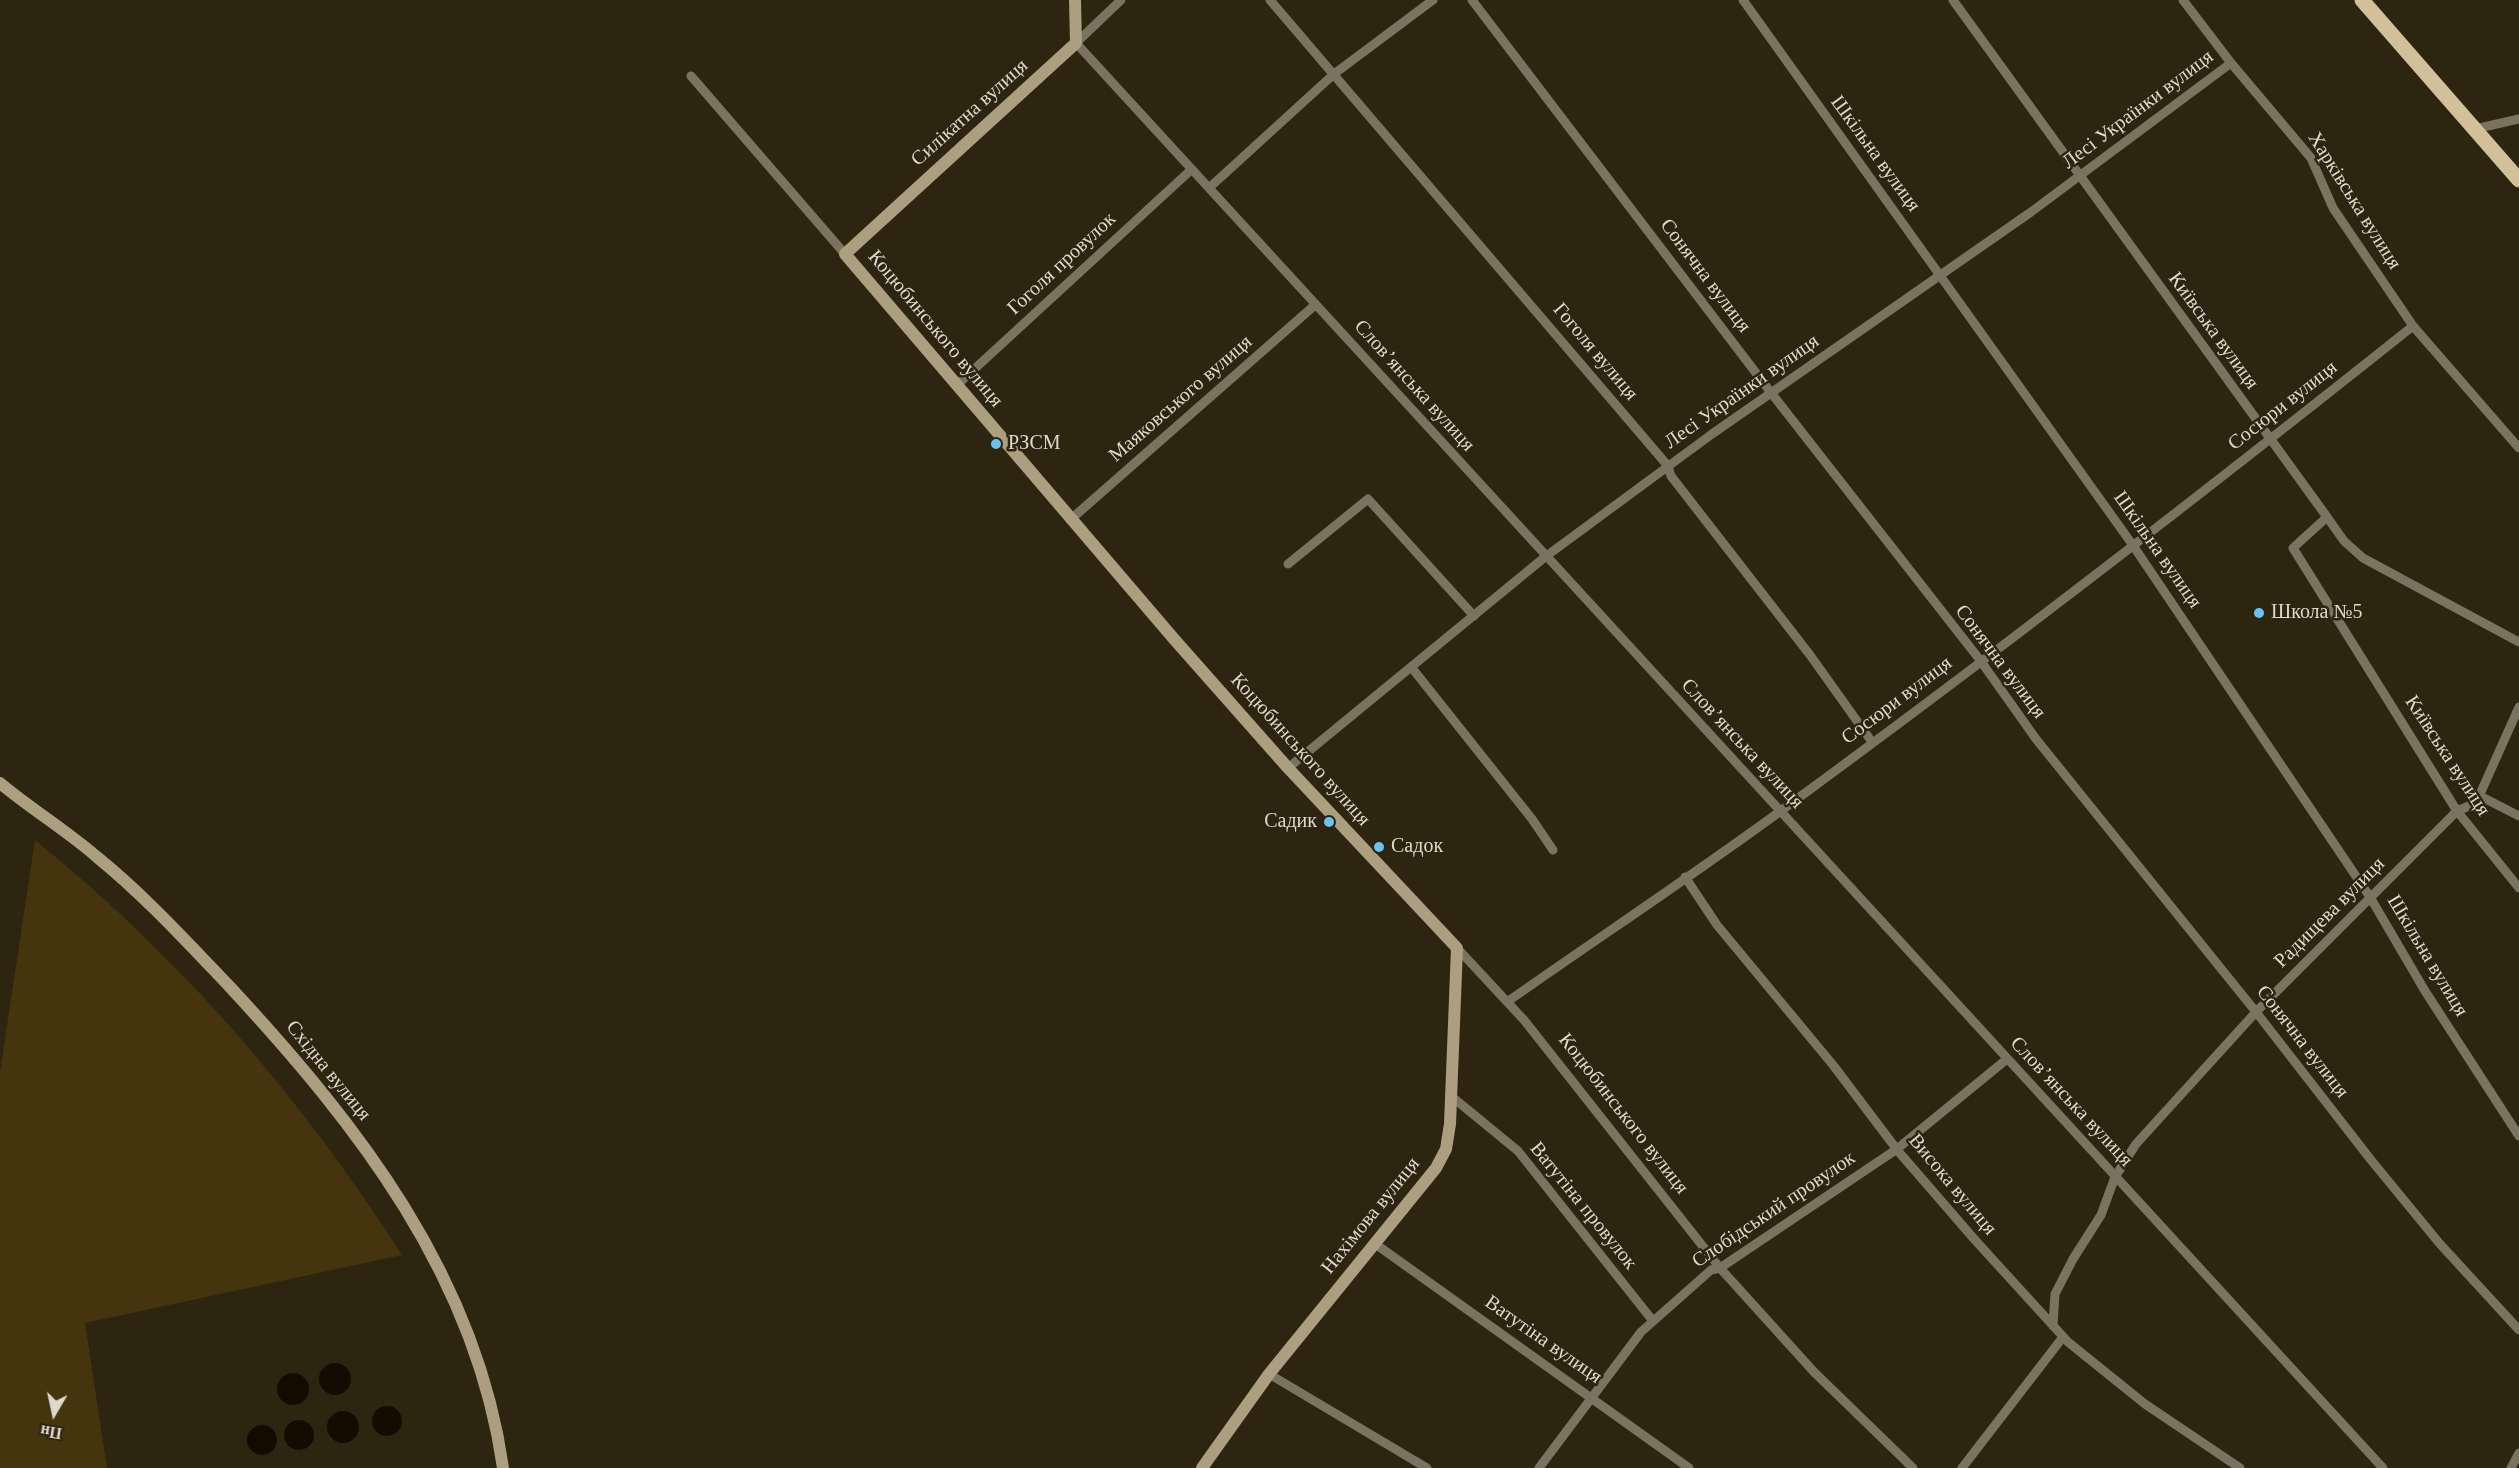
<!DOCTYPE html>
<html>
<head>
<meta charset="utf-8">
<style>
	body { margin:0 }
	#map { position:relative; width:2519px; height:1468px; overflow:hidden; background:#2e2510; font-family:"Times New Roman",serif }
	canvas { display:block }
	.north { position:absolute; left:24px; top:1384px; width:60px; height:60px; -webkit-text-stroke:4px #2e2510; paint-order:stroke; rotate:189deg; font-size:16px; font-weight:700; line-height:24px; text-align:center; color:#dfd9cd }
	.north::after { content:''; display:block; margin:auto; width:21px; height:27px; background:#dfd9cd; clip-path:polygon(50% 0,100% 100%,50% 72%,0 100%) }
</style>
</head>
<body>
<div id="map">
<canvas width="2519" height="1468"></canvas>
<div class="north">Пн</div>
</div>
<script>
const c = document.querySelector('canvas').getContext('2d');
c.lineJoin = 'round';
function paint(path, color) { c.fillStyle = color; c.fill(path, 'evenodd'); }
function trace(path, color, width, dash) { c.strokeStyle = color; c.lineWidth = width; c.lineCap = dash ? 'butt' : 'round'; c.setLineDash(dash || []); c.stroke(path); }
function write(font, color, halo, rows, align = 'center') {
  c.font = font + ' "Times New Roman",serif'; c.lineWidth = 5; c.setLineDash([]); c.textBaseline = 'middle'; c.strokeStyle = halo; c.fillStyle = color; for (const [text, x, y, turn = 0] of rows) {
    c.save(); c.translate(x, y); c.rotate((+turn || 0) * Math.PI / 180); c.textAlign = isNaN(turn) ? turn : align; if (halo) c.strokeText(text, 0, 0); c.fillText(text, 0, 0); c.restore();
  }
}
paint(new Path2D(`
	M 35,840 C 182,959 300,1096 402,1255 L 85,1323 L 107,1468 L 0,1468 L 0,1072 Z`), '#44350e');
paint(new Path2D(`
	M319 1379a16 16 0 1 1 32 0a16 16 0 1 1-32 0Z
	M277 1389a16 16 0 1 1 32 0a16 16 0 1 1-32 0Z
	M372 1421a15 15 0 1 1 30 0a15 15 0 1 1-30 0Z
	M327 1427a16 16 0 1 1 32 0a16 16 0 1 1-32 0Z
	M284 1435a15 15 0 1 1 30 0a15 15 0 1 1-30 0Z
	M247 1440a15 15 0 1 1 30 0a15 15 0 1 1-30 0Z`), '#140b00');
trace(new Path2D(`
	M 1121,0 L 1076,43 L 2383,1468
	M 1270,0 L 1668,466 L 1671,476 L 1810,655 L 1872,742
	M 1472,0 L 1772,394 L 1980,660 L 2036,739 L 2256,1012 L 2371,1160 L 2440,1244 L 2519,1330
	M 1743,0 L 2132,544 L 2370,897 L 2425,991 L 2519,1136
	M 1953,0 L 2327,517 L 2293,548 L 2457,811 L 2519,888
	M 2183,0 L 2231,63 L 2311,158 L 2333,208 L 2413,326 L 2519,448
	M 691,76 L 845,254
	M 2475,129 L 2519,119
	M 1209,188 L 1334,74 L 1433,0
	M 957,385 L 1192,169
	M 2327,517 L 2344,541 L 2363,558 L 2519,642
	M 1070,520 L 1315,305
	M 1288,564 L 1368,499 L 1474,616
	M 1412,668 L 1532,819 L 1553,850
	M 1288,768 L 1545,557 L 1712,434 L 2031,212 L 2231,63
	M 2480,796 L 2519,816
	M 1685,877 L 1717,925 L 1833,1065 L 1898,1151 L 1975,1240 L 2068,1342 L 2145,1404 L 2240,1468
	M 1457,948 L 1524,1020 L 1720,1268 L 1814,1372 L 1913,1468
	M 1507,1002 C 1598,938 1692,876 1782,810 C 1995,654 2206,491 2413,326
	M 1451,1096 L 1518,1151 L 1653,1321
	M 1374,1243 L 1689,1468
	M 2053,1326 L 2055,1294 L 2073,1259 L 2101,1215 L 2115,1177 L 2136,1144 L 2256,1012 L 2457,811 L 2476,803 L 2519,707
	M 1269,1374 L 1427,1468
	M 1539,1468 L 1641,1332 L 1711,1270 L 1720,1268 L 1897,1149 L 2007,1059
	M 1962,1468 L 2063,1337
	M 2511,1468 L 2519,1453`), '#7b7360', 9);
trace(new Path2D(`
	M 1075,0 L 1076,43 L 845,254 L 1174,639 L 1288,768 L 1457,948 L 1450,1124 L 1446,1149 L 1436,1168 L 1269,1374 L 1202,1468
	M 0,783 C 31,809 66,830 97,857 C 145,896 187,942 230,987 C 358,1125 476,1276 503,1468`), '#ac9e80', 12);
trace(new Path2D(`
	M 2362,0 L 2519,180`), '#d2c099', 15);
for (const [x, y, r, color] of [
	[996,444,6,"#69c4f1"],
	[2259,613,6,"#69c4f1"],
	[1329,822,6,"#69c4f1"],
	[1379,847,6,"#69c4f1"]
]) { const dot = new Path2D(); dot.arc(x, y, r, 0, 2 * Math.PI); c.fillStyle = color; c.fill(dot); trace(dot, '#2e2510', 2); }
write('20px', '#dfd9cd', '#2e2510', [
	["Лесі Українки вулиця",2138,110,-37],
	["Силікатна вулиця",970,113,-42],
	["Шкільна вулиця",1875,154,54],
	["Харківська вулиця",2354,201,58],
	["Гоголя провулок",1062,264,-43],
	["Сонячна вулиця",1705,276,53],
	["Коцюбинського вулиця",935,329,50],
	["Київська вулиця",2213,331,54],
	["Гоголя вулиця",1595,352,50],
	["Слов’янська вулиця",1414,386,48],
	["Лесі Українки вулиця",1742,392,-35],
	["Маяковського вулиця",1181,399,-41],
	["Сосюри вулиця",2283,406,-38],
	["Шкільна вулиця",2157,550,55],
	["Сонячна вулиця",2000,662,53],
	["Сосюри вулиця",1897,701,-37],
	["Слов’янська вулиця",1742,744,47],
	["Коцюбинського вулиця",1300,750,48],
	["Київська вулиця",2447,756,57],
	["Радищева вулиця",2330,913,-45],
	["Шкільна вулиця",2427,956,59],
	["Сонячна вулиця",2302,1042,52],
	["Східна вулиця",328,1071,51],
	["Слов’янська вулиця",2071,1102,47],
	["Коцюбинського вулиця",1623,1114,52],
	["Висока вулиця",1952,1185,50],
	["Ватутіна провулок",1583,1206,51],
	["Слобідський провулок",1774,1210,-34],
	["Нахімова вулиця",1371,1216,-51],
	["Ватутіна вулиця",1543,1340,35]
]);
write('20px', '#dfd9cd', '#2e2510', [
	["РЗСМ",1008,444],
	["Школа №5",2271,613],
	["Садик",1317,822,"right"],
	["Садок",1391,847]
], 'left');
</script>
</body>
</html>
